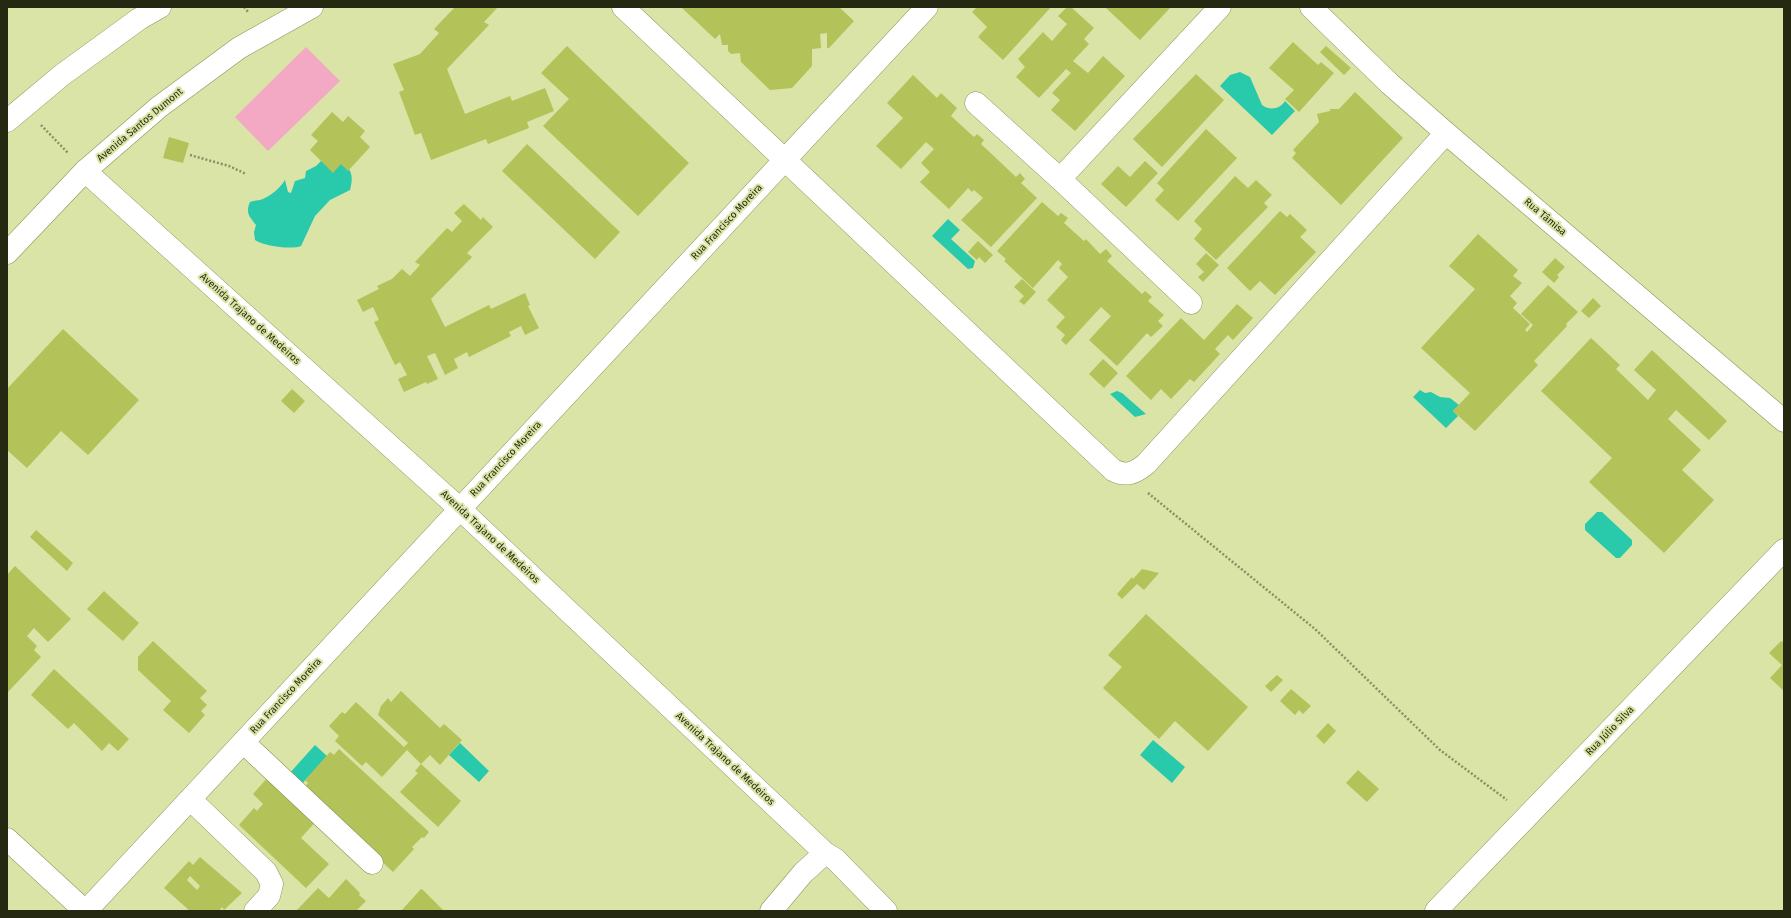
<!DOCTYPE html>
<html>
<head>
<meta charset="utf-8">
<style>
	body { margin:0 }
	#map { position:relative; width:1791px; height:918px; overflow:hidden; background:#d9e4a6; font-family:"Fira Sans",sans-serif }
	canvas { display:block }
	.frame { position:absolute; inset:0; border:8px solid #252911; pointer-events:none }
</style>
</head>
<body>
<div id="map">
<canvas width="1791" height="918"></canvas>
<div class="frame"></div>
</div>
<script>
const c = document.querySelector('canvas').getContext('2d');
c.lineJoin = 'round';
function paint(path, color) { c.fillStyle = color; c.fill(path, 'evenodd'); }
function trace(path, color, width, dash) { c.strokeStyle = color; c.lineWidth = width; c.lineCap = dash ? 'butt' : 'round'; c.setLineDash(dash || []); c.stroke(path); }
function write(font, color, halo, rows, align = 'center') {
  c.font = font + ' "Fira Sans",sans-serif'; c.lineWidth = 4; c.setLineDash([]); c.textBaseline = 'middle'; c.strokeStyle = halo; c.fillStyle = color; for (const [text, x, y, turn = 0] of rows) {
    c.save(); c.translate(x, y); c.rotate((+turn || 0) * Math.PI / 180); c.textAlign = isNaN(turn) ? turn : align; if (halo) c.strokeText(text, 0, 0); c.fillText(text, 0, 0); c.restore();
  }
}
paint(new Path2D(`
	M 306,47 L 340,81 L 268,151 L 235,117 Z`), '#f3a9c3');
paint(new Path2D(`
	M 1240,72 L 1250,77 L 1262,105 C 1270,111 1280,109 1285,101 L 1295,111 L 1272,135 L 1220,86 L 1230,75 Z
	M 323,159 C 343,162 357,166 350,190 L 330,200 L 315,216 L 301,246 C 292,250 263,246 255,240 L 254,232 L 256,225 C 250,217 245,213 250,202 C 254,200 259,201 263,199 C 272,195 280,188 285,180 L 288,192 L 291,193 L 295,181 L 305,178 L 306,171 L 316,166 Z
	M 948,219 L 960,230 L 951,239 L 975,261 L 973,268 L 968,269 L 932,236 Z
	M 1420,390 L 1425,393 L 1431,392 L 1440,397 L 1450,398 L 1459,405 L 1453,411 L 1458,416 L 1446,428 L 1413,397 Z
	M 1117,391 L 1122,393 L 1146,414 L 1135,417 L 1110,394 Z
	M 1597,512 L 1602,512 L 1632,540 L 1632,545 L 1620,558 L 1616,558 L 1585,530 L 1585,524 Z
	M 1153,740 L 1185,767 L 1172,783 L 1140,755 Z
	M 460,743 L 489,771 L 479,782 L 449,755 Z
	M 315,745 L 327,756 L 301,785 L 288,775 Z`), '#29c9ac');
paint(new Path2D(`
	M 455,7 L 498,7 L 484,22 L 489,25 L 447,69 L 465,114 L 510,96 L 512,101 L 545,88 L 554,111 L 527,122 L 529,128 L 488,144 L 486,139 L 431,160 L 421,133 L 415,135 L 399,92 L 404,90 L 393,64 L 420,54 L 439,33 L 434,29 Z
	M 681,7 L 839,7 L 854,21 L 829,48 L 827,48 L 827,33 L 820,34 L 821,48 L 812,49 L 812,66 L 792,88 L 770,90 L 741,62 L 740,53 L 731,54 L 728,51 L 728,45 L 722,45 L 720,34 L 715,39 Z
	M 977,7 L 1051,7 L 1003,60 L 978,37 L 987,27 L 972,12 Z
	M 1067,7 L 1071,7 L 1094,28 L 1084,39 L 1089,44 L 1073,61 L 1088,73 L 1103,56 L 1125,76 L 1075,131 L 1051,110 L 1060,100 L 1052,93 L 1071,73 L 1066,69 L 1039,98 L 1016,77 L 1025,67 L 1018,59 L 1043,32 L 1052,41 L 1067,24 L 1058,16 Z
	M 1105,7 L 1171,7 L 1140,40 Z
	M 1293,42 L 1318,65 L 1321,62 L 1334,73 L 1299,112 L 1285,99 L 1294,90 L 1269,68 Z
	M 567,46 L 689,163 L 638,216 L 543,126 L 569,99 L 541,73 Z
	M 1326,46 L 1351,68 L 1344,75 L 1320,52 Z
	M 1196,74 L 1224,100 L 1162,167 L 1133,139 Z
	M 913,75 L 937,98 L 941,93 L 957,108 L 951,116 L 974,137 L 977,134 L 984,140 L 981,144 L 1016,177 L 1020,173 L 1025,179 L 1021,183 L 1037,198 L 991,247 L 961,220 L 983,198 L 974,190 L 972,192 L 968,188 L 949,209 L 920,182 L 930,172 L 921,163 L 934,149 L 926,142 L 901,169 L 876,146 L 903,118 L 887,103 Z
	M 1355,92 L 1403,138 L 1341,205 L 1292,158 L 1296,153 L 1293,150 L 1319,122 L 1317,114 L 1330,111 L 1330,109 L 1339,109 Z
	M 332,112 L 343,122 L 348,116 L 365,131 L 360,137 L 370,147 L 348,171 L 341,164 L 333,173 L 310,150 L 318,141 L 311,135 Z
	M 1206,129 L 1237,158 L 1178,221 L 1155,200 L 1164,190 L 1157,183 Z
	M 169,137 L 189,143 L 183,163 L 163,158 Z
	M 527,144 L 620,232 L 595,259 L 502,171 Z
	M 1145,161 L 1158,173 L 1126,207 L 1101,184 L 1118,166 L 1130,177 Z
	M 1235,176 L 1248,188 L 1256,180 L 1272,195 L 1264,203 L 1268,207 L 1216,260 L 1194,239 L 1202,229 L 1194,221 Z
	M 1042,202 L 1058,216 L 1061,213 L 1068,218 L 1064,223 L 1084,241 L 1086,239 L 1100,254 L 1106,249 L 1112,256 L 1107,261 L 1142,294 L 1145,291 L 1152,297 L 1148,301 L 1164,315 L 1158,321 L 1163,326 L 1151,337 L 1147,333 L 1117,366 L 1089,340 L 1111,316 L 1101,307 L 1066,345 L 1061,340 L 1065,335 L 1056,327 L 1065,317 L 1047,300 L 1068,277 L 1059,268 L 1062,264 L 1058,260 L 1033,288 L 1004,261 L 1006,259 L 997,251 Z
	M 464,204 L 481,220 L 483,217 L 493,227 L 467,253 L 472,257 L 431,299 L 445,327 L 489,305 L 491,309 L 525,293 L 530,305 L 528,306 L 539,328 L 525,335 L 521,326 L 509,332 L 511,336 L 469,357 L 467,352 L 454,359 L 458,368 L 445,375 L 435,353 L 427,356 L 438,379 L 427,384 L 426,382 L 404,392 L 398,379 L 407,375 L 400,362 L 395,365 L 374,322 L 379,320 L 373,307 L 363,312 L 357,300 L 379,289 L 377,286 L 392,279 L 402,269 L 410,276 L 420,265 L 415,262 L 447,228 L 452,232 L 462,221 L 454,213 Z
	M 1280,211 L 1287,217 L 1290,214 L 1307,230 L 1300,237 L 1316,252 L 1275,295 L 1260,281 L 1250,291 L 1227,268 Z
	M 1478,234 L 1518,270 L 1513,276 L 1522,283 L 1510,296 L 1517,303 L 1513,308 L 1530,324 L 1525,330 L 1527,332 L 1533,325 L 1521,314 L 1548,285 L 1578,312 L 1566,324 L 1567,326 L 1534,361 L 1538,365 L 1475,431 L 1453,411 L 1470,393 L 1421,348 L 1475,289 L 1449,266 Z
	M 978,241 L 993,255 L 985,263 L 979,257 L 977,260 L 968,252 Z
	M 1206,253 L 1219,265 L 1203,282 L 1198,277 L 1204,272 L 1196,264 Z
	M 1555,258 L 1565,267 L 1557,275 L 1559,277 L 1554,283 L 1542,272 Z
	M 1022,279 L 1036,292 L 1024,305 L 1019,301 L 1024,296 L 1014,287 Z
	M 1593,298 L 1601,306 L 1589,318 L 1581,311 Z
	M 1237,304 L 1253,318 L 1233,340 L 1228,335 L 1215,349 L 1220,354 L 1194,382 L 1190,379 L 1171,399 L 1161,389 L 1151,400 L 1126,376 L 1181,318 L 1204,340 Z
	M 63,329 L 139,400 L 88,455 L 61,431 L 27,468 L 7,450 L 7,389 Z
	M 1591,338 L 1620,365 L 1616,369 L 1648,400 L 1656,390 L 1634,370 L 1652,350 L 1727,421 L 1709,440 L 1676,410 L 1668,419 L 1701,450 L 1682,470 L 1714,500 L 1664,553 L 1589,482 L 1612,458 L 1541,391 Z
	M 1103,359 L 1118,373 L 1104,388 L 1089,374 Z
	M 292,389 L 305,401 L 294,413 L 281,401 Z
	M 36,530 L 73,563 L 67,571 L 30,537 Z
	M 15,566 L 71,619 L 48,642 L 34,628 L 27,636 L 37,646 L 34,650 L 41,657 L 7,693 L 7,575 Z
	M 1142,569 L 1159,573 L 1144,590 L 1137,584 L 1122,599 L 1117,594 L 1132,577 L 1133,579 Z
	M 104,591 L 139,623 L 123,641 L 87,609 Z
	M 1146,614 L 1248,707 L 1208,751 L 1175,721 L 1159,739 L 1103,688 L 1122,667 L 1108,655 Z
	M 153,641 L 207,691 L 200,698 L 207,705 L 201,711 L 205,715 L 189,733 L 163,710 L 171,701 L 138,670 L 138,657 Z
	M 1781,641 L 1784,643 L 1784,691 L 1770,678 L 1782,665 L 1769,653 Z
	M 54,669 L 129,739 L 118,751 L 109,743 L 102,751 L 74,723 L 68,729 L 31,695 Z
	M 1277,675 L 1283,680 L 1271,692 L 1265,686 Z
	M 1291,689 L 1311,706 L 1303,714 L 1299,710 L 1295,715 L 1280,701 Z
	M 401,691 L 440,728 L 444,724 L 462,740 L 440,765 L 430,755 L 421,764 L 407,750 L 382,777 L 366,762 L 362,766 L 335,741 L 339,736 L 329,726 L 342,712 L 345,714 L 356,702 L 404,747 L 408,743 L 378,715 L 381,706 L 388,698 L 391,702 Z
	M 1328,723 L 1336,731 L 1324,744 L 1316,736 Z
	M 339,749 L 429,832 L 424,838 L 422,837 L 412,847 L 414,849 L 393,872 L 303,789 L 308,783 L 305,780 L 330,752 L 334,755 Z
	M 421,764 L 461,801 L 438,827 L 400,792 L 418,773 L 415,771 Z
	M 1358,770 L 1379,789 L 1367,802 L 1346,783 Z
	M 269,776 L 317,820 L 301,838 L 329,864 L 306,888 L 239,825 L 254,808 L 257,811 L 263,804 L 253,794 Z
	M 200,857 L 242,893 L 224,910 L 222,907 L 219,911 L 190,911 L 164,888 L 189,861 L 193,865 ZM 190,876 L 200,886 L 197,890 L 187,880 Z
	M 346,879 L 360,893 L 359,895 L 366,901 L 356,911 L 296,911 L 318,888 L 329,898 Z
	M 421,889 L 423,890 L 444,911 L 401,911 Z`), '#b3c259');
const minor = new Path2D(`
	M 623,7 L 1113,470 C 1126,477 1135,473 1146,464 L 1446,133
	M 1311,7 L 1390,84 L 1446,133 L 1784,421
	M 976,103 L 1060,179 L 1191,303
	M 85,171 L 460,509 L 825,853 L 835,859 L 886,911
	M 1060,179 L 1220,7
	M 243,742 L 372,863
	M 190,799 L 266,872 L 272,884 L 269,896 L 255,911
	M 7,839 L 85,911
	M 86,911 L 927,7
	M 771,911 L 803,873 L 825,853
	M 1436,911 L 1784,550`);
const major = new Path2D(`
	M 7,121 L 62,75 L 139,19 L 160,7
	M 7,253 L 85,171 L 159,107 L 239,48 L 312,7`);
trace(minor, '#8a9359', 23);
trace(major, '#8a9359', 23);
trace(new Path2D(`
	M 244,7 L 249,13
	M 41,125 L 68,153
	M 190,155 L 229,166 L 246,174
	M 1148,493 L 1315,629 L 1440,750 L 1507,800`), '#889063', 2.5, [2, 2]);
trace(minor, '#fff', 22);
trace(major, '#fff', 22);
write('10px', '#252911', '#d9e4a6', [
	["Avenida Santos Dumont",140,125,-40],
	["Rua Tâmisa",1545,217,40],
	["Rua Francisco Moreira",727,222,-47],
	["Avenida Trajano de Medeiros",250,319,42],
	["Rua Francisco Moreira",506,459,-47],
	["Avenida Trajano de Medeiros",490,537,43],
	["Rua Francisco Moreira",286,696,-47],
	["Rua Júlio Silva",1610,731,-46],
	["Avenida Trajano de Medeiros",725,759,43]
]);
</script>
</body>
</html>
